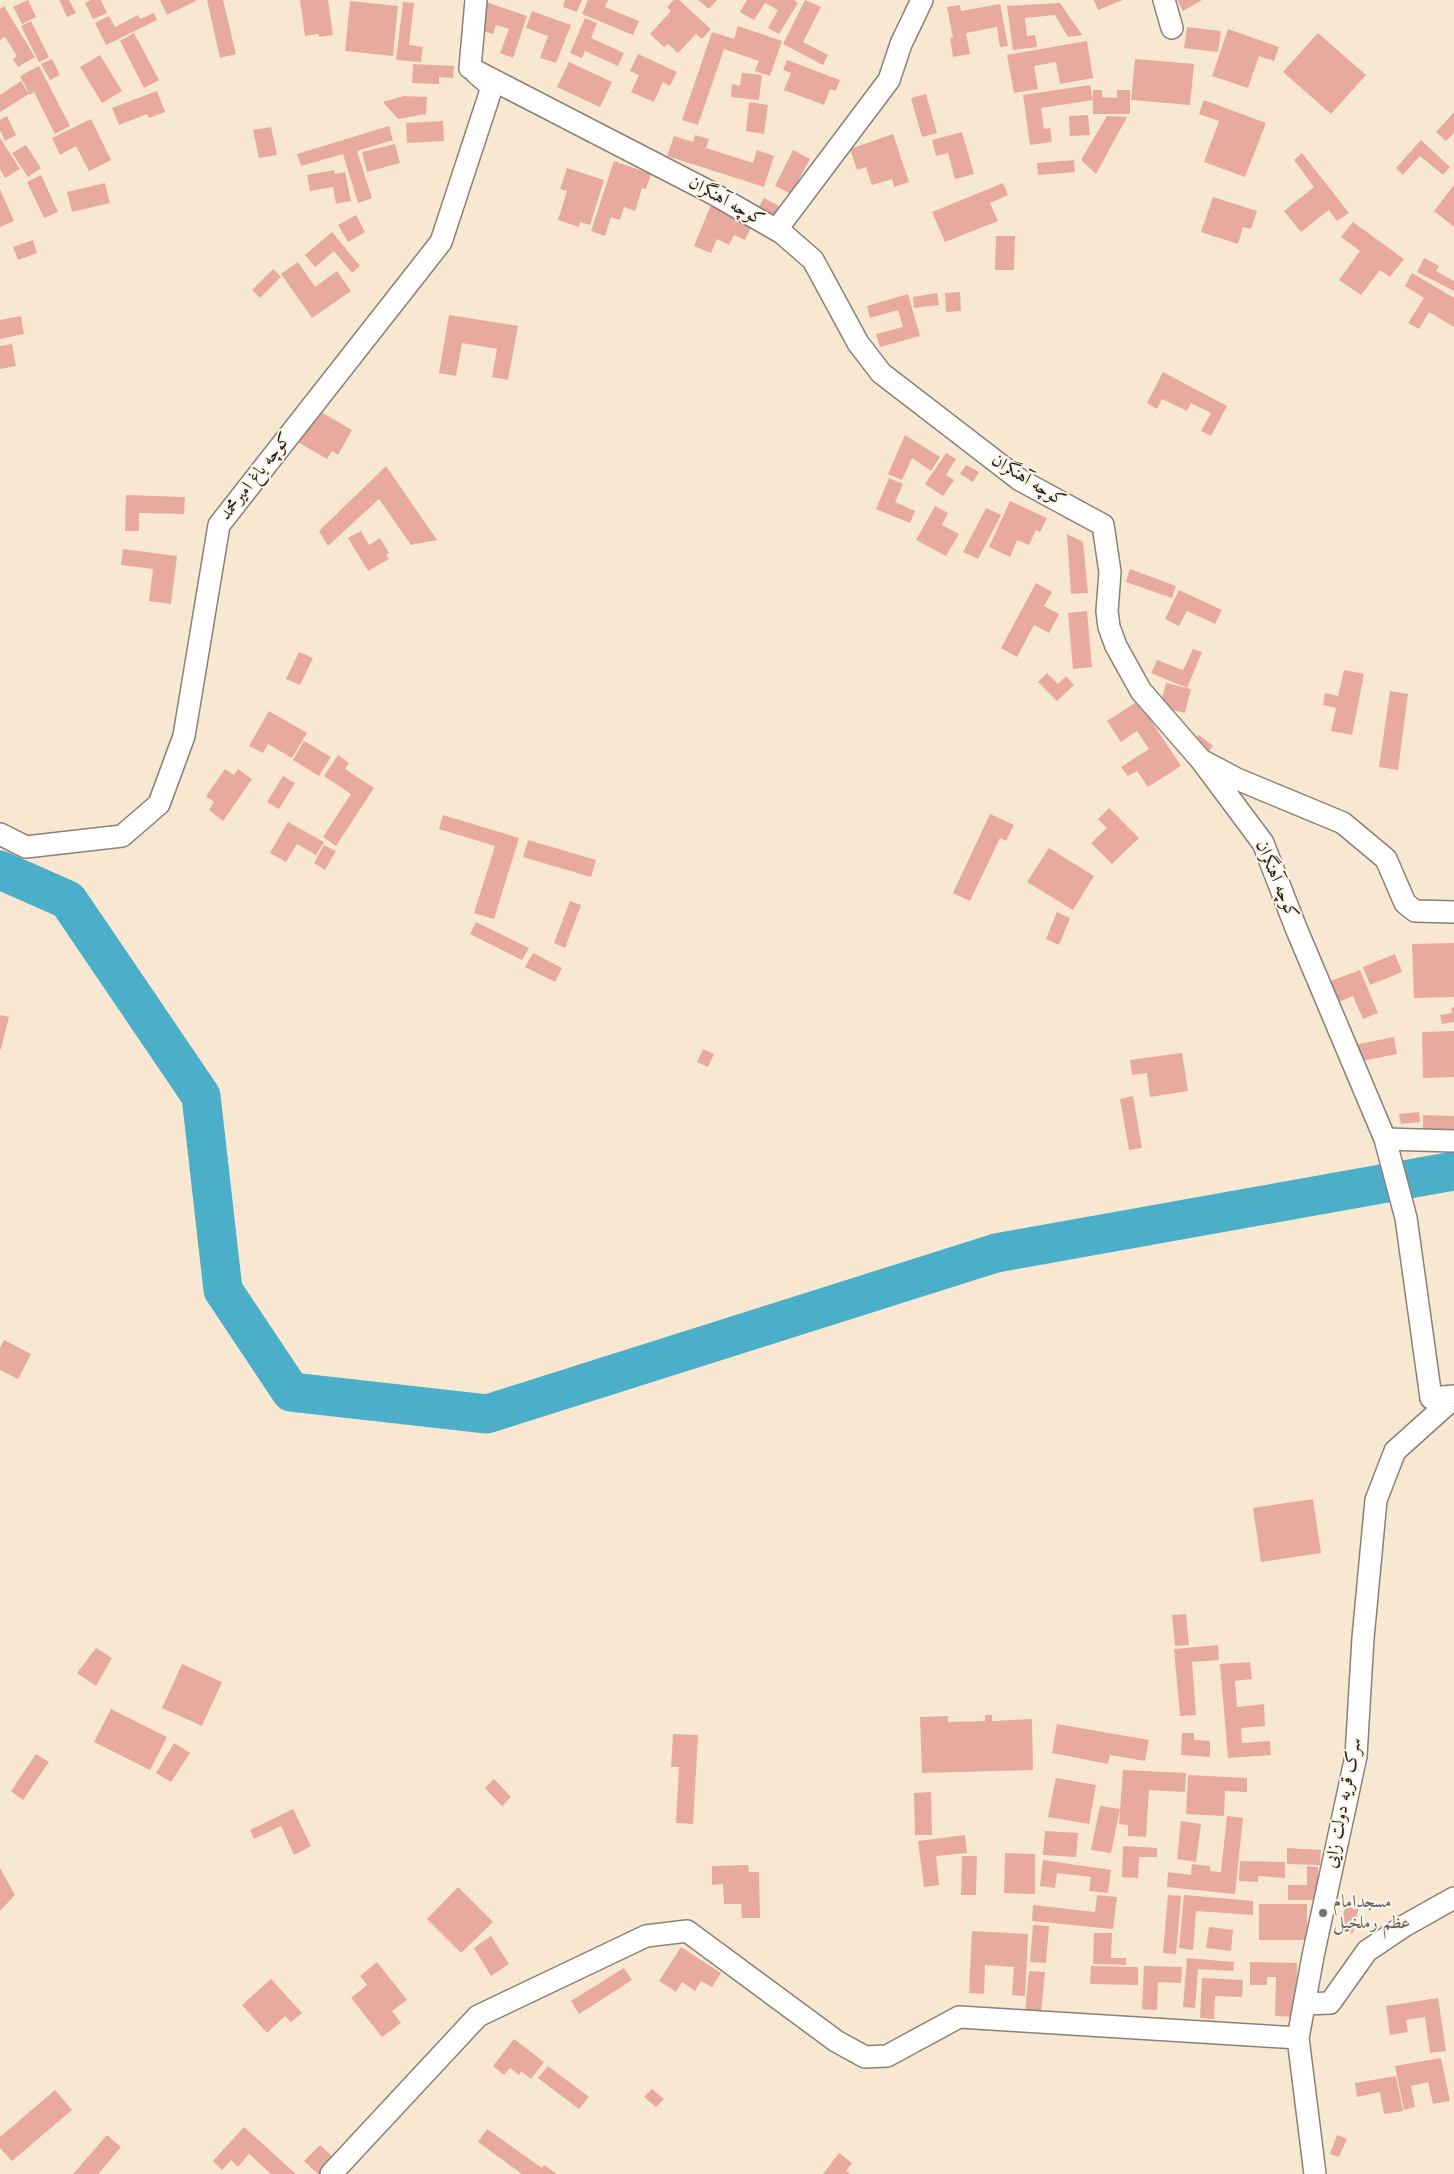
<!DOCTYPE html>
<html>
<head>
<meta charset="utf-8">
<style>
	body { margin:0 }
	canvas { display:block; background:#f8e8d1 }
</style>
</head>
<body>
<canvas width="1454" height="2174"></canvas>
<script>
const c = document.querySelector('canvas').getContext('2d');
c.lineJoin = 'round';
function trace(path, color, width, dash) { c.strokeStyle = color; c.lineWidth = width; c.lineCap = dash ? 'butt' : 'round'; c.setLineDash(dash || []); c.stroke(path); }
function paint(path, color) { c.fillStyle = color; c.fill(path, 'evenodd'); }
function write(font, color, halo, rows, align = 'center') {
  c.font = font + ' Cardo,Amiri,serif'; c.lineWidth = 4; c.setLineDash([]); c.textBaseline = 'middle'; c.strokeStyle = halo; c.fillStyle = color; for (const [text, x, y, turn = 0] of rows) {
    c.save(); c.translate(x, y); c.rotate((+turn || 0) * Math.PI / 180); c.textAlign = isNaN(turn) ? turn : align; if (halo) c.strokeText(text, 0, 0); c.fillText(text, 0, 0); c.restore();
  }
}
trace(new Path2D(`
	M 0,870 L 68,900 L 201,1096 L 223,1290 L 291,1392 L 487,1414 L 996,1253 L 1454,1171`), '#4bafca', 39);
paint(new Path2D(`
	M 28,0 L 36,17 L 22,24 L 13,7 Z
	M 59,0 L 69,0 L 76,13 L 67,17 Z
	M 91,0 L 101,0 L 107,13 L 93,19 L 85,3 Z
	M 160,0 L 195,0 L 196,1 L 167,15 Z
	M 207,0 L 223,0 L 236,54 L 220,58 Z
	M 300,0 L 328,0 L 333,35 L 319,37 L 318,34 L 305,36 Z
	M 565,0 L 582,0 L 577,12 L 563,7 Z
	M 588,0 L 608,0 L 605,7 L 639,21 L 633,35 L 582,14 Z
	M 674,0 L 679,0 L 711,29 L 702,39 L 696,34 L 678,53 L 668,44 L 664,47 L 650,34 L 671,11 L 667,7 Z
	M 698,0 L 717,0 L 709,9 Z
	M 747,0 L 794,0 L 798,3 L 779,34 L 768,28 L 778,10 L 765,3 L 754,20 L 740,12 Z
	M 805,0 L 821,7 L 803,42 L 828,55 L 823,65 L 783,44 Z
	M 1094,0 L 1123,0 L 1098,10 Z
	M 1177,0 L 1202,0 L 1183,11 Z
	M 350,1 L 398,6 L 393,56 L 345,51 Z
	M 403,2 L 414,3 L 409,45 L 423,47 L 421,62 L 396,60 Z
	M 486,2 L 527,16 L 513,58 L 500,53 L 509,29 L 496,25 L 493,34 L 477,29 Z
	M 1060,3 L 1082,35 L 1068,37 L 1055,15 L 1025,18 L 1027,36 L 1035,35 L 1037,47 L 1013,50 L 1007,6 Z
	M 1000,4 L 1008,46 L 1000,47 L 997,27 L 966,33 L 970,54 L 953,57 L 950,38 L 953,38 L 947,7 L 960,5 L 961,11 Z
	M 4,6 L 35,57 L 18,67 L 13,59 L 17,56 L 5,37 L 0,40 L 0,9 Z
	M 532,11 L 571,25 L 556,63 L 540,58 L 548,36 L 526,28 Z
	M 154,13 L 157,20 L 106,45 L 95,23 L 109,16 L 115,27 L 138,15 L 140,19 Z
	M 585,18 L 597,23 L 591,38 L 624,53 L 618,66 L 585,51 L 582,58 L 570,53 Z
	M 31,21 L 49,57 L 39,62 L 21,26 Z
	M 738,26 L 782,41 L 770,76 L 755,71 L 759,61 L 724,49 L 698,125 L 682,120 L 712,32 L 734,39 Z
	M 1187,27 L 1221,31 L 1218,52 L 1184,48 Z
	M 1228,29 L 1279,47 L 1274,61 L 1259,56 L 1248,88 L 1212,76 Z
	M 134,33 L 159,80 L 144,88 L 120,41 Z
	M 1318,33 L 1366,75 L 1331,114 L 1283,72 Z
	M 1087,41 L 1093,78 L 1060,84 L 1056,62 L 1034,66 L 1038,89 L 1014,93 L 1007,55 Z
	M 638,54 L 677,72 L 670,86 L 663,82 L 654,102 L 631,92 L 639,75 L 630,71 Z
	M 100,55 L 122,91 L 102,103 L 80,67 Z
	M 52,59 L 60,75 L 50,80 L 41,64 Z
	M 1135,59 L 1194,64 L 1190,105 L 1131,100 Z
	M 787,60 L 840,80 L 836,91 L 830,89 L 824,105 L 784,90 L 791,73 L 783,70 Z
	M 569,62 L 612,82 L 600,107 L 557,87 Z
	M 413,64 L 454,66 L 453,78 L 439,77 L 439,84 L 412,83 Z
	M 39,66 L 70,126 L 55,134 L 34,92 L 30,95 L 20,76 Z
	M 742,73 L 762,75 L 759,100 L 731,97 L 732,84 L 740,86 Z
	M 21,81 L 29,94 L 0,112 L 0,95 Z
	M 1090,85 L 1093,100 L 1041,108 L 1044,129 L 1050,128 L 1052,142 L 1030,145 L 1023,95 Z
	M 1093,90 L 1102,90 L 1102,97 L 1117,98 L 1117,90 L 1130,90 L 1130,114 L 1093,114 Z
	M 157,91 L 165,112 L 149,118 L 147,114 L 119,125 L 112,108 Z
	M 926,94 L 937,133 L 922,137 L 911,98 Z
	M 404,96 L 427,97 L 426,114 L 398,119 L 383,102 Z
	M 1204,100 L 1266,123 L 1245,177 L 1204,162 L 1219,121 L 1199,114 Z
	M 749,102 L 768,105 L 764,134 L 746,131 Z
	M 1454,112 L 1454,133 L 1446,141 L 1436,132 Z
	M 1088,115 L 1090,135 L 1070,136 L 1069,116 Z
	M 7,116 L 16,135 L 5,141 L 0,130 L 0,120 Z
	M 1107,116 L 1127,117 L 1096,174 L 1081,160 Z
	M 91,119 L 111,160 L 89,171 L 76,146 L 60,155 L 52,138 Z
	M 443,121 L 444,141 L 407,143 L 406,123 Z
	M 389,126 L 393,140 L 357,151 L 372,198 L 358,203 L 343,154 L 301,166 L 297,154 Z
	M 271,127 L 277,155 L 259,158 L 253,130 Z
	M 962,132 L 974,174 L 955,179 L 948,153 L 936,156 L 932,140 Z
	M 893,134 L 909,182 L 894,187 L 892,179 L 872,185 L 866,167 L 857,170 L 850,149 Z
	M 695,135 L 709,139 L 706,148 L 753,163 L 757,150 L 774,156 L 764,187 L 667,156 L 674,136 L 693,142 Z
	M 0,138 L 20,169 L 5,178 L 0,169 Z
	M 1421,140 L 1450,167 L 1443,175 L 1420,156 L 1403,175 L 1396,168 Z
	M 395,144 L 400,163 L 367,172 L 362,152 Z
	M 26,145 L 41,168 L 28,177 L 12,153 Z
	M 793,150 L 810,159 L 791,194 L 775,186 Z
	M 1302,153 L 1349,213 L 1337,221 L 1329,210 L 1301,232 L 1284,211 L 1314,187 L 1294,160 Z
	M 1074,160 L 1075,172 L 1038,175 L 1037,163 Z
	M 614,161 L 651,174 L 646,189 L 642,188 L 635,211 L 624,207 L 620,220 L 611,217 L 605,236 L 591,231 Z
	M 567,168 L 604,180 L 590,225 L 580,222 L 579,227 L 558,220 L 567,191 L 560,189 Z
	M 334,170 L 335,174 L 345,172 L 351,201 L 336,204 L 333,187 L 310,191 L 307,175 Z
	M 41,175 L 58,212 L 44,218 L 27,182 Z
	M 105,183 L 110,203 L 72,212 L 67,192 Z
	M 1003,183 L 1008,195 L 990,203 L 998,221 L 945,242 L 932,212 Z
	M 1454,185 L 1454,227 L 1434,211 Z
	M 0,189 L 14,221 L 0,227 Z
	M 1213,197 L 1257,211 L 1251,229 L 1243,227 L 1238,244 L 1201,232 Z
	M 764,198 L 779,206 L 772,218 L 757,210 Z
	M 711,205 L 753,223 L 745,240 L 734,235 L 729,245 L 717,239 L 711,253 L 694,246 Z
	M 356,215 L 365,232 L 348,242 L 338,225 Z
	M 1353,222 L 1404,259 L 1390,277 L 1380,270 L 1361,295 L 1339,280 L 1360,251 L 1341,237 Z
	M 332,232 L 360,266 L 352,273 L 334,251 L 315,267 L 305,255 Z
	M 996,236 L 1015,236 L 1014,270 L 995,270 Z
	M 33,240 L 37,253 L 18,260 L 13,247 Z
	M 1424,258 L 1439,266 L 1436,271 L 1454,281 L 1454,291 L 1417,272 Z
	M 298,262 L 315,287 L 337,271 L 351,291 L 312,318 L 281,274 Z
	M 273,269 L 281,277 L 260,298 L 252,290 Z
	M 1412,273 L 1454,298 L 1454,327 L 1429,312 L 1419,329 L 1408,323 L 1424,298 L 1405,286 Z
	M 960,292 L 961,311 L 946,312 L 945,293 Z
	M 937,293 L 939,305 L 914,308 L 913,297 Z
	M 908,294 L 920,336 L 880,347 L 876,334 L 903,327 L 898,310 L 870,318 L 867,306 Z
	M 449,315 L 518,326 L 508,380 L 492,377 L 497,349 L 462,343 L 456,376 L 439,373 Z
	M 21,316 L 24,334 L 0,339 L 0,320 Z
	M 12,344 L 16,366 L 0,369 L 0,346 Z
	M 1163,372 L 1227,406 L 1211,436 L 1201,431 L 1211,413 L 1191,403 L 1187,411 L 1162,399 L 1157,409 L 1147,403 Z
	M 314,408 L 352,430 L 338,455 L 332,451 L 327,459 L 296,441 Z
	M 905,435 L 940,457 L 931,471 L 912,458 L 902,480 L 888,474 Z
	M 946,453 L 956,459 L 946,475 L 954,480 L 943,496 L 925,484 Z
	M 966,465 L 979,472 L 973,482 L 960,474 Z
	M 386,466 L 437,540 L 411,545 L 379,499 L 328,546 L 319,531 Z
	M 889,478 L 903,484 L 895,502 L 915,511 L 910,523 L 876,509 Z
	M 126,495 L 185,497 L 184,514 L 139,513 L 139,531 L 125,531 Z
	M 1010,501 L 1047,518 L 1040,532 L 1036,530 L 1029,545 L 1017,540 L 1010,557 L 989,547 Z
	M 935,506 L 948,513 L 942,525 L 959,534 L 946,556 L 916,540 Z
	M 986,508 L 1001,515 L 978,559 L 963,552 Z
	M 361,531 L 369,545 L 380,538 L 389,553 L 386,555 L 389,559 L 368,571 L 348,538 Z
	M 1067,534 L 1083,542 L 1088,593 L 1071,594 Z
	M 123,549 L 177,556 L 171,604 L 149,601 L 153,569 L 121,565 Z
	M 1130,569 L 1176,586 L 1172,598 L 1126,582 Z
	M 1036,583 L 1052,592 L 1044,606 L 1059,614 L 1049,633 L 1034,625 L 1017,657 L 1001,648 Z
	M 1179,590 L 1222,610 L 1215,624 L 1187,611 L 1179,626 L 1165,619 Z
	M 1087,611 L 1092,667 L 1073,669 L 1068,613 Z
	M 1193,649 L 1202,652 L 1187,688 L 1151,673 L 1157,660 L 1183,670 Z
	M 299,652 L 313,658 L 300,685 L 286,679 Z
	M 1344,670 L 1364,674 L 1352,735 L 1331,731 L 1336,708 L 1323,705 L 1325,693 L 1338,696 Z
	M 1047,673 L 1058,684 L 1066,676 L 1074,685 L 1057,701 L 1038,682 Z
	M 1166,683 L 1191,689 L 1185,713 L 1160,707 Z
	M 1390,691 L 1408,694 L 1398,770 L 1379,767 Z
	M 1138,701 L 1181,766 L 1148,787 L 1137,771 L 1128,776 L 1121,767 L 1149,749 L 1137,731 L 1121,742 L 1107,721 Z
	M 269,711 L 307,733 L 292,758 L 268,744 L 263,753 L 249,746 Z
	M 1199,735 L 1213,746 L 1206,755 L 1192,743 Z
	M 304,741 L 331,757 L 319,776 L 293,760 Z
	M 338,755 L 349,763 L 345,769 L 374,788 L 336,846 L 323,837 L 351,794 L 324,776 Z
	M 225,769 L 234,775 L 238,769 L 252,779 L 223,821 L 209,810 L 214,802 L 206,796 Z
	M 283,776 L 295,783 L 279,809 L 267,802 Z
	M 1109,808 L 1139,838 L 1112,864 L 1091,843 L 1107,828 L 1098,819 Z
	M 990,814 L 1014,825 L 1006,841 L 1000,838 L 970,901 L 953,893 Z
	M 443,815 L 519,838 L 494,919 L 474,913 L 495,846 L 439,829 Z
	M 288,822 L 324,842 L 316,855 L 297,844 L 286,862 L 270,853 Z
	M 528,840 L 596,860 L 591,877 L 523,857 Z
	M 324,845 L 336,851 L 325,870 L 314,863 Z
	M 1049,848 L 1094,876 L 1073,910 L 1027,882 Z
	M 570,901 L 581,905 L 565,948 L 554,943 Z
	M 1057,912 L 1070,918 L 1059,945 L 1046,939 Z
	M 476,922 L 529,948 L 522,960 L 470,934 Z
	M 1454,943 L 1454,997 L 1414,998 L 1412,944 Z
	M 533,953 L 562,968 L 555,982 L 525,967 Z
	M 1395,954 L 1402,972 L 1370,985 L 1363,967 Z
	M 1360,970 L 1378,1013 L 1363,1019 L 1353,996 L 1337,1003 L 1328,982 Z
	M 1454,1007 L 1454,1022 L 1442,1024 L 1440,1015 L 1452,1013 L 1451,1008 Z
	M 0,1015 L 9,1017 L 1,1049 L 0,1049 Z
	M 1454,1031 L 1454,1077 L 1423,1078 L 1422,1032 Z
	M 1394,1037 L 1397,1054 L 1357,1062 L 1354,1045 Z
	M 703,1049 L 714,1054 L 708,1067 L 697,1062 Z
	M 1182,1053 L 1188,1091 L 1150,1097 L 1147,1073 L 1132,1075 L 1130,1060 Z
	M 1133,1096 L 1142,1148 L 1129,1150 L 1120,1099 Z
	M 1419,1112 L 1420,1122 L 1401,1124 L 1399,1114 Z
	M 1423,1115 L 1454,1116 L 1454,1131 L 1423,1129 Z
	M 4,1340 L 31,1354 L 18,1379 L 0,1370 L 0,1348 Z
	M 1313,1499 L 1321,1553 L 1261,1562 L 1253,1508 Z
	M 1186,1614 L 1189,1645 L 1175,1646 L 1172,1615 Z
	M 1218,1645 L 1219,1660 L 1192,1662 L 1196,1715 L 1180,1716 L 1174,1649 Z
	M 96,1648 L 112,1658 L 96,1686 L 77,1673 Z
	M 1250,1662 L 1252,1679 L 1235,1681 L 1237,1707 L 1264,1704 L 1265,1726 L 1241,1728 L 1242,1743 L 1270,1741 L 1271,1755 L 1228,1758 L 1220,1664 Z
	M 182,1664 L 222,1682 L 202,1726 L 162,1708 Z
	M 111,1709 L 167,1737 L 150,1770 L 94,1742 Z
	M 985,1715 L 992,1715 L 992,1721 L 1032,1719 L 1033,1770 L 922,1773 L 920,1717 L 948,1716 L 948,1722 L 985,1721 Z
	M 1057,1724 L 1149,1740 L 1145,1761 L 1110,1755 L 1108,1764 L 1052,1753 Z
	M 1182,1733 L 1194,1733 L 1194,1740 L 1210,1741 L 1210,1757 L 1181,1755 Z
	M 673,1734 L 698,1735 L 693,1824 L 676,1823 L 679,1767 L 671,1767 Z
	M 174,1743 L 190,1753 L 171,1782 L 156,1773 Z
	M 36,1754 L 49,1762 L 23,1800 L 11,1791 Z
	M 1123,1770 L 1186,1773 L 1185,1792 L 1149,1790 L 1146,1837 L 1128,1836 L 1128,1825 L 1119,1824 Z
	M 1188,1775 L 1247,1778 L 1247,1792 L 1225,1791 L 1224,1816 L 1186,1814 Z
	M 1056,1778 L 1096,1785 L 1089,1824 L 1048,1817 Z
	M 494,1779 L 511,1797 L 502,1806 L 485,1788 Z
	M 931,1792 L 932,1835 L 915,1835 L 914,1793 Z
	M 1100,1806 L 1120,1809 L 1111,1853 L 1091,1850 Z
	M 293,1809 L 311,1846 L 294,1855 L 281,1826 L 254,1839 L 250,1830 Z
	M 1227,1816 L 1243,1818 L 1235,1894 L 1167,1887 L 1168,1872 L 1191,1875 L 1192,1864 L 1210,1866 L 1210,1871 L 1221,1872 Z
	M 1181,1821 L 1201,1824 L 1196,1862 L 1177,1859 Z
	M 1045,1831 L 1078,1833 L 1076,1857 L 1043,1855 Z
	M 965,1835 L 967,1853 L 936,1856 L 939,1885 L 924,1887 L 918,1841 Z
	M 1123,1846 L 1157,1848 L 1157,1857 L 1139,1857 L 1138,1878 L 1122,1877 Z
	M 1287,1848 L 1321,1850 L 1320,1865 L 1287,1864 Z
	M 1005,1853 L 1035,1854 L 1035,1894 L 1004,1893 Z
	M 962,1856 L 977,1856 L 976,1895 L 961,1895 Z
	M 1043,1860 L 1111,1870 L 1108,1893 L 1089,1891 L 1091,1877 L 1057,1873 L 1055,1888 L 1040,1886 Z
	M 1240,1861 L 1285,1862 L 1285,1878 L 1258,1876 L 1258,1882 L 1239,1881 Z
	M 748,1865 L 749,1872 L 759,1872 L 760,1918 L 742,1918 L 741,1904 L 724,1904 L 723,1884 L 712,1885 L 712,1866 Z
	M 1307,1866 L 1318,1867 L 1318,1900 L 1288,1900 L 1288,1885 L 1307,1885 Z
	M 0,1868 L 15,1895 L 0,1911 Z
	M 458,1887 L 493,1922 L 461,1953 L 427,1919 Z
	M 1097,1895 L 1117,1897 L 1113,1929 L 1032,1921 L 1033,1905 L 1095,1912 Z
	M 1168,1895 L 1181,1896 L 1176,1954 L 1163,1953 Z
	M 1184,1895 L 1253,1901 L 1253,1915 L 1196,1911 L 1193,1950 L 1179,1948 Z
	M 1346,1902 L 1359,1905 L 1353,1933 L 1340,1931 Z
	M 1259,1904 L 1307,1904 L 1307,1940 L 1259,1940 Z
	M 1033,1925 L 1049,1926 L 1046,1963 L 1030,1962 Z
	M 1209,1927 L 1233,1930 L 1231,1951 L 1206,1948 Z
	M 972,1931 L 1028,1934 L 1025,1996 L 1012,1995 L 1014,1967 L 985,1965 L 984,1994 L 969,1993 Z
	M 1094,1933 L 1112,1933 L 1111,1958 L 1126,1958 L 1126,1965 L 1093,1964 Z
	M 491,1936 L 509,1964 L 491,1976 L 474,1948 Z
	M 681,1947 L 721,1973 L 712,1987 L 701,1981 L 695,1991 L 682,1982 L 676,1992 L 659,1981 Z
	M 1187,1958 L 1234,1962 L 1233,1971 L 1198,1969 L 1195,2008 L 1183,2007 Z
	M 377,1962 L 407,2000 L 392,2011 L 401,2023 L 382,2037 L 351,1998 L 367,1985 L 360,1976 Z
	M 1250,1962 L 1297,1963 L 1296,2017 L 1275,2016 L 1276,1977 L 1267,1977 L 1267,1985 L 1250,1985 Z
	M 1091,1966 L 1138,1967 L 1138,1985 L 1090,1984 Z
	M 1144,1966 L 1182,1967 L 1181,1983 L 1158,1982 L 1157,2010 L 1142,2009 Z
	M 624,1968 L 632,1980 L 579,2014 L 571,2001 Z
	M 1029,1971 L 1045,1972 L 1041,2013 L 1025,2012 Z
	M 1202,1978 L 1243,1980 L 1242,1997 L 1215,1996 L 1214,2019 L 1200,2018 Z
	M 271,1979 L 302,2013 L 291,2022 L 285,2016 L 267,2033 L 242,2005 Z
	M 1438,1998 L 1446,2051 L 1430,2053 L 1425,2017 L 1406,2020 L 1408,2032 L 1390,2035 L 1386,2006 Z
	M 514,2039 L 544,2062 L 531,2079 L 521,2071 L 519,2075 L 510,2068 L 504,2075 L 493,2066 Z
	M 1441,2058 L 1450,2101 L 1433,2104 L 1428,2082 L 1411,2086 L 1415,2107 L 1404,2110 L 1395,2066 Z
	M 548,2066 L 589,2097 L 579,2109 L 538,2078 Z
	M 1396,2076 L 1403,2111 L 1384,2114 L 1380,2092 L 1357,2097 L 1355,2083 Z
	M 652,2089 L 664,2099 L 656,2107 L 644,2097 Z
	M 55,2090 L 72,2110 L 12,2161 L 0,2148 L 0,2137 Z
	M 244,2127 L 296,2174 L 271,2174 L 249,2154 L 238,2167 L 231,2160 L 222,2170 L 213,2161 Z
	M 487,2129 L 542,2168 L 544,2165 L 557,2174 L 522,2174 L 478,2142 Z
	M 107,2135 L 121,2147 L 98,2174 L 73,2174 Z
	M 1337,2135 L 1347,2139 L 1339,2157 L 1330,2154 Z
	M 320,2145 L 335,2159 L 318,2174 L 304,2161 Z
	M 839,2153 L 852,2163 L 846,2171 L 851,2174 L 823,2174 Z`), '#e8aa9f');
const minor = new Path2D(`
	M 476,0 L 470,68 L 712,193 L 782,233 L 813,260 L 858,343 L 881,373 L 1020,480 L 1103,525 L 1110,572 L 1107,611 L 1109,627 L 1116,646 L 1141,691 L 1201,760 L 1263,843 L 1296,928 L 1385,1139 L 1406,1218 L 1431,1398 L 1454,1396
	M 1164,0 L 1172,28
	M 777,229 L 889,80 L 901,44 L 922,0
	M 1205,762 L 1237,779 L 1343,823 L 1386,859 L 1405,903 L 1415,911 L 1454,912
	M 0,834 L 26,847 L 122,836 L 159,804 L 184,736 L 219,525 L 441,242 L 492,87 L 476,73
	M 1385,1139 L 1454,1141
	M 1304,2004 L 1330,2003 L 1367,1951 L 1404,1926 L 1454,1898
	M 331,2174 L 478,2016 L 646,1936 L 687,1931 L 836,2041 L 865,2057 L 887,2056 L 959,2017 L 1298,2038
	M 1315,2174 L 1298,2038 L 1313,1956 L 1356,1756 L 1363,1638 L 1376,1500 L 1395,1451 L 1454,1398`);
trace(minor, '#8a8276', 24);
trace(minor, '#fff', 21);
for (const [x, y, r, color] of [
	[1323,1913,5,"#6b7280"]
]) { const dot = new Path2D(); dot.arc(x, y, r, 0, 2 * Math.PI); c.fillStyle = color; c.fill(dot); trace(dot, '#fcf5e5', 2); }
write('18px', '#1c1c1c', '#fcf5e5', [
	["کوچه آهنگران",726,202,29],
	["کوچه باغ امیرمحمد",256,477,-52],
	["کوچه آهنگران",1028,481,32],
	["کوچه آهنگران",1276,880,67],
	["سرک قریه دولت زایی",1344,1803,-79]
]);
write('18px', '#5b616d', '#fcf5e5', [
	["مسجدامام",1333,1903],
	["عظم رملخیل",1333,1924]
], 'left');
</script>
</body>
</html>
